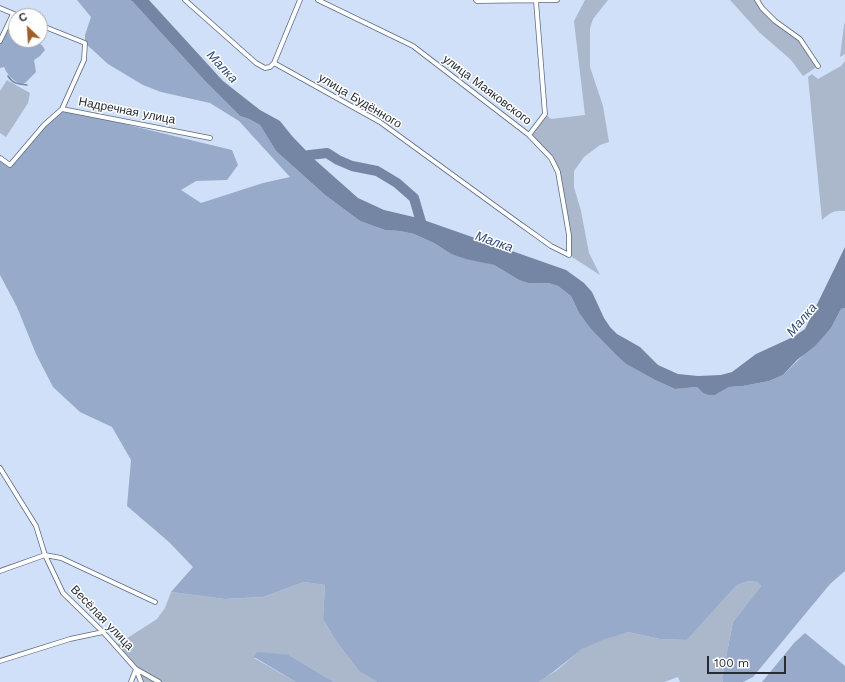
<!DOCTYPE html>
<html>
<head>
<meta charset="utf-8">
<style>
	body { margin:0 }
	#map { position:relative; width:845px; height:682px; overflow:hidden; background:#d0e0f9; font-family:"Work Sans",sans-serif }
	canvas { display:block }
	.north { position:absolute; left:8px; top:8px; width:40px; height:40px; box-sizing:border-box; background:#fff; border:1px solid #a8abae; border-radius:50%; rotate:335deg; font-size:11px; font-weight:700; line-height:16px; text-align:center; color:#262c35 }
	.north::after { content:''; display:block; margin:auto; width:14px; height:18px; background:#a05f2a; clip-path:polygon(50% 0,100% 100%,50% 72%,0 100%) }
	.scale { position:absolute; left:707px; top:656px; width:79px; height:18px; box-sizing:border-box; border:2px solid #262c35; border-top:0; padding-left:5px; font-size:12px; line-height:14px; white-space:nowrap; color:#262c35; -webkit-text-stroke:3px #fff; paint-order:stroke }
</style>
</head>
<body>
<div id="map">
<canvas width="845" height="682"></canvas>
<div class="north">С</div>
<div class="scale">100 m</div>
</div>
<script>
const c = document.querySelector('canvas').getContext('2d');
c.lineJoin = 'round';
function paint(path, color) { c.fillStyle = color; c.fill(path, 'evenodd'); }
function trace(path, color, width, dash) { c.strokeStyle = color; c.lineWidth = width; c.lineCap = dash ? 'butt' : 'round'; c.setLineDash(dash || []); c.stroke(path); }
function write(font, color, halo, rows, align = 'center') {
  c.font = font + ' "Work Sans",sans-serif'; c.lineWidth = 3; c.setLineDash([]); c.textBaseline = 'middle'; c.strokeStyle = halo; c.fillStyle = color; for (const [text, x, y, turn = 0] of rows) {
    c.save(); c.translate(x, y); c.rotate((+turn || 0) * Math.PI / 180); c.textAlign = isNaN(turn) ? turn : align; if (halo) c.strokeText(text, 0, 0); c.fillText(text, 0, 0); c.restore();
  }
}
paint(new Path2D(`
	M 585,0 L 608,0 L 593,19 L 590,28 L 590,67 L 603,106 L 609,142 L 600,145 L 584,157 L 574,171 L 574,187 L 581,211 L 589,253 L 600,275 L 569,255 C 569,230 564,181 552,160 C 546,151 536,143 529,135 L 545,114 L 551,119 L 585,115 L 574,21 Z
	M 730,0 L 757,0 L 762,8 L 800,39 L 818,66 L 803,76 L 791,60 L 759,32 Z
	M 845,22 L 845,54 L 840,57 L 844,25 Z
	M 845,61 L 845,211 C 834,210 830,213 822,220 L 808,77 L 812,74 L 818,79 L 841,66 Z
	M 7,80 L 30,93 L 28,103 L 6,137 L 0,133 L 0,91 Z
	M 748,581 L 759,582 L 761,586 L 733,622 L 722,678 L 723,682 L 680,682 L 678,677 L 664,682 L 536,682 L 556,671 L 592,640 L 628,632 L 660,639 L 687,640 L 737,585 Z
	M 304,582 L 325,585 L 323,619 L 336,641 L 359,671 L 377,682 L 334,682 L 289,655 L 254,658 L 296,682 L 141,682 L 136,669 L 115,646 L 157,619 L 165,608 L 171,592 L 225,599 L 263,597 Z`), '#abb7cb');
paint(new Path2D(`
	M 77,0 L 130,0 L 133,2 L 205,81 L 240,116 L 249,119 L 260,125 L 276,151 L 325,195 L 360,221 L 385,230 L 400,231 L 414,234 L 434,243 L 451,254 L 494,265 L 519,280 L 548,283 L 558,286 L 571,296 L 579,313 L 590,328 L 615,354 L 626,364 L 655,380 L 675,389 L 697,387 L 703,393 L 715,395 L 729,387 L 743,386 L 769,381 L 783,375 L 831,328 L 841,309 L 845,308 L 845,571 L 830,584 L 753,677 L 743,682 L 723,682 L 722,678 L 733,622 L 761,586 L 758,582 L 748,581 L 737,585 L 687,640 L 660,639 L 628,632 L 602,640 L 582,649 L 553,672 L 538,682 L 377,682 L 359,671 L 336,641 L 323,619 L 325,585 L 304,582 L 263,597 L 225,599 L 171,592 L 193,567 L 169,542 L 127,506 L 131,460 L 112,427 L 80,412 L 53,387 L 36,354 L 17,307 L 0,275 L 0,157 L 10,165 L 44,125 L 62,109 L 232,150 L 238,165 L 227,180 L 196,181 L 181,190 L 201,203 L 263,183 L 290,177 L 239,121 L 210,103 L 161,92 L 143,85 L 108,64 L 85,43 L 85,35 L 91,17 Z
	M 13,14 L 16,16 L 16,40 C 27,40 40,38 45,50 L 40,56 L 34,60 L 36,72 L 25,83 L 21,85 C 13,80 8,76 4,67 L 0,68 L 0,41 Z
	M 805,633 L 845,666 L 845,682 L 762,682 L 794,643 Z
	M 257,652 L 289,655 L 334,682 L 296,682 L 254,657 Z`), '#97aac9');
paint(new Path2D(`
	M 130,0 L 149,0 L 223,81 L 260,110 L 280,121 L 292,136 L 314,159 L 358,198 L 384,210 L 418,218 L 566,270 L 584,283 L 592,292 L 604,318 L 610,327 L 617,334 L 640,347 L 658,365 L 678,374 L 698,376 L 721,375 L 732,372 L 756,354 L 793,337 L 805,329 L 845,247 L 845,308 L 841,309 L 831,328 L 815,346 L 797,360 L 783,375 L 769,381 L 743,386 L 729,387 L 715,395 L 709,395 L 703,393 L 697,387 L 675,389 L 655,380 L 626,364 L 615,354 L 590,328 L 579,313 L 571,296 L 558,286 L 548,283 L 529,283 L 519,280 L 494,265 L 466,259 L 451,254 L 434,243 L 414,234 L 400,231 L 385,230 L 360,221 L 325,195 L 276,151 L 260,125 L 249,119 L 240,116 L 205,81 L 133,2 Z`), '#7486a4');
trace(new Path2D(`
	M 8,76 C 13,84 18,84 27,85`), '#7486a4', 1.5);
trace(new Path2D(`
	M 304,156 L 310,155 L 327,153 L 338,160 L 352,166 L 377,171 L 397,183 L 414,198 L 423,229`), '#7486a4', 10);
const minor = new Path2D(`
	M 185,0 L 256,63 L 265,68 L 270,67 L 274,63 L 380,122 L 516,221 L 551,246 L 569,255 L 569,235 L 558,172 L 551,158 L 529,135 L 413,46 L 318,0
	M 476,0 L 477,1 L 557,0
	M 757,0 L 762,8 L 775,21 L 800,39 L 818,66
	M 0,8 L 19,16
	M 40,25 L 85,43 L 84,60 L 62,109 L 210,138
	M 0,41 L 13,14
	M 274,63 L 300,0
	M 529,135 L 545,114 L 536,1
	M 0,158 L 10,165 L 44,125 L 62,109
	M 0,468 L 36,526 L 45,555 L 61,558 L 155,602
	M 0,571 L 45,555 L 63,593 L 103,632 L 136,669 L 159,682
	M 0,661 L 70,639 L 103,632
	M 136,669 L 141,682
	M 131,682 L 136,669`);
trace(minor, '#5d6a80', 5.5);
trace(minor, '#fff', 4);
write('12px', '#262c35', '#fff', [
	["улица Маяковского",487,90,37],
	["улица Будённого",360,101,31],
	["Надречная улица",127,111,11],
	["Весёлая улица",102,618,46]
]);
write('italic 13px', '#2f4a75', '#fff', [
	["Малка",222,67,47],
	["Малка",494,242,19],
	["Малка",802,320,-49]
]);
</script>
</body>
</html>
